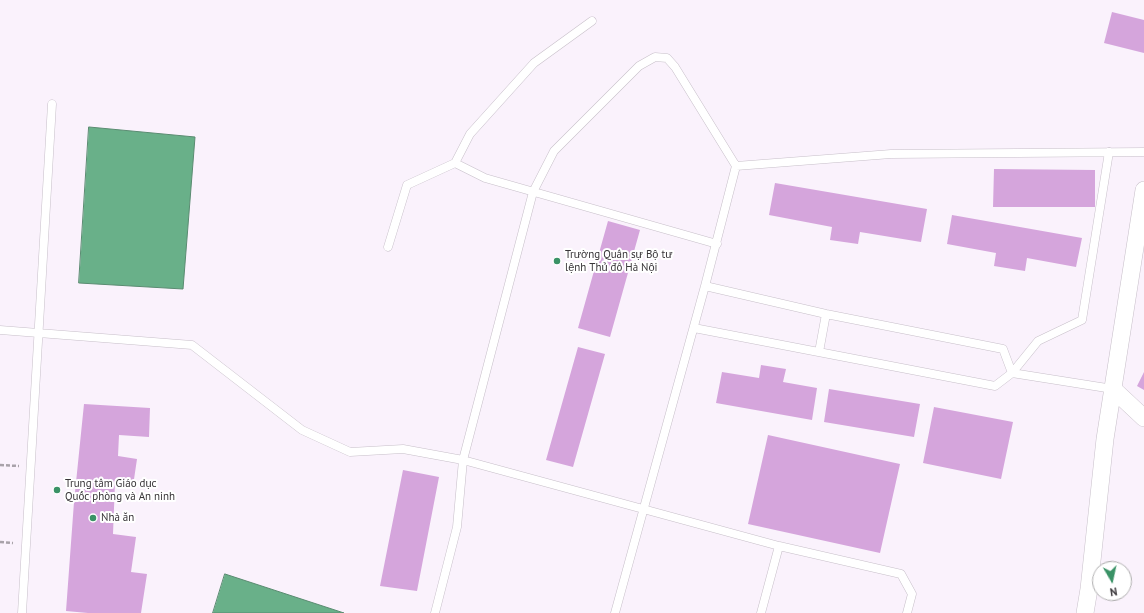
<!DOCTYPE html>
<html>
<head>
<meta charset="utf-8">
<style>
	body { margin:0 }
	#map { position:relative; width:1144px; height:613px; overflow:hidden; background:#faf2fc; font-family:"PT Sans",sans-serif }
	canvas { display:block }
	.north { position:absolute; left:1092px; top:561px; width:40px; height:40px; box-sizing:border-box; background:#fff; border:1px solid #afaeaf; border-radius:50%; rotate:171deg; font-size:11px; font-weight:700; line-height:16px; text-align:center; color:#383538 }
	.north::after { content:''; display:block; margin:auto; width:14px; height:18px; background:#3a9266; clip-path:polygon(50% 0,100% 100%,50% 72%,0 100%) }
</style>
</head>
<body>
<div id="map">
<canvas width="1144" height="613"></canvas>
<div class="north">N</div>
</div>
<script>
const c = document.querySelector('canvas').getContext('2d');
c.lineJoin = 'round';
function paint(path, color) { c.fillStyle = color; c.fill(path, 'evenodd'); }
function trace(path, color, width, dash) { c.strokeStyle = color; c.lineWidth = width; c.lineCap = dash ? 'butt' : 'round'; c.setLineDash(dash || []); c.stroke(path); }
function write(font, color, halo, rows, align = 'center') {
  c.font = font + ' "PT Sans",sans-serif'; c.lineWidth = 4; c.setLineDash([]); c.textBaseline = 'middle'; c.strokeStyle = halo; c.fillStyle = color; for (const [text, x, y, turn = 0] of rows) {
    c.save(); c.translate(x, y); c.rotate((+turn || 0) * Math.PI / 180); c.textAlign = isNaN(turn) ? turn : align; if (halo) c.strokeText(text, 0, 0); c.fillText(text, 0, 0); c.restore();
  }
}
const water = new Path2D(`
	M 89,127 L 195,137 L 183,289 L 79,283 Z
	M 225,574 L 344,613 L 213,613 Z`);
paint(water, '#69b089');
trace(water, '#5a8b71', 1);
paint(new Path2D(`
	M 1112,12 L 1144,20 L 1144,53 L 1104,43 Z
	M 994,169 L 1095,170 L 1095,207 L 993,207 Z
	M 775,183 L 927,209 L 921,242 L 860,232 L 858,244 L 830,240 L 832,227 L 769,215 Z
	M 952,215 L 1082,238 L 1076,267 L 1027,258 L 1025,271 L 994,266 L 996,253 L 947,244 Z
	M 608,221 L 640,230 L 610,337 L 578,328 Z
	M 578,347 L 605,354 L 573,467 L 546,460 Z
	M 761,365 L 786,369 L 783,382 L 817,388 L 812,420 L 716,403 L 722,372 L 759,378 Z
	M 1144,372 L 1144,390 L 1137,386 Z
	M 829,389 L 920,404 L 914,437 L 824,422 Z
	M 84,404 L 150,408 L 149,437 L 119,435 L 118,456 L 137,459 L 133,486 L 115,482 L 113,534 L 136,537 L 131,572 L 147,574 L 141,613 L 88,613 L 66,611 L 74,502 Z
	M 934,407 L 1013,422 L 1001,479 L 923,463 Z
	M 768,435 L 900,464 L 880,553 L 748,524 Z
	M 403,470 L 439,477 L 417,591 L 380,586 Z`), '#d5a5dc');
const service = new Path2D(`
	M 455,163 L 485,178 L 717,244
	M 736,166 L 891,154 L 1144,152
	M 388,247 L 407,185 L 455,163 L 470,134 L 534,63 L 592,21
	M 694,328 L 995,386 L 1012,373 L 1003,349 L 826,314 L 705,286
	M 0,330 L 192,345 L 302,430 L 350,452 L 403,449 L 463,460 L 779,546 L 901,574 L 912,594 L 907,613
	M 819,352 L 826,314
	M 1012,373 L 1038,341 L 1082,320 L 1109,152
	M 1012,373 L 1113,389
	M 22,613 L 52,104
	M 435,613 L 457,527 L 463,460 L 533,192 L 554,151 L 639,66 L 655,57 L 667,58 L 675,67 L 736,166 L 705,286 L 615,613
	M 761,613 L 779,546`);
const minor = new Path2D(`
	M 1113,389 L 1144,418
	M 1085,613 L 1089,589 L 1105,439 L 1144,190`);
trace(service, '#c7bfc9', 9);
trace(minor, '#c7bfc9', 18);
trace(new Path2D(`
	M 0,465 L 19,466
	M 0,542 L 13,543`), '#a8a2a9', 2.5, [4, 2]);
trace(service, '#fff', 8);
trace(minor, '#fff', 17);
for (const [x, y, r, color] of [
	[557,261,4,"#3a9266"],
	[57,490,4,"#3a9266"],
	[93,518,4,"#3a9266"]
]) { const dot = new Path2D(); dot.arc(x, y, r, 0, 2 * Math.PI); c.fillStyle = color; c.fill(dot); trace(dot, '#fff', 1.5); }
write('11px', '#383538', '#fff', [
	["Trường Quân sự Bộ tư",565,255],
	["lệnh Thủ đô Hà Nội",565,268],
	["Trung tâm Giáo dục",65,484],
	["Quốc phòng và An ninh",65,497],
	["Nhà ăn",101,518]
], 'left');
</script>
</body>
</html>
